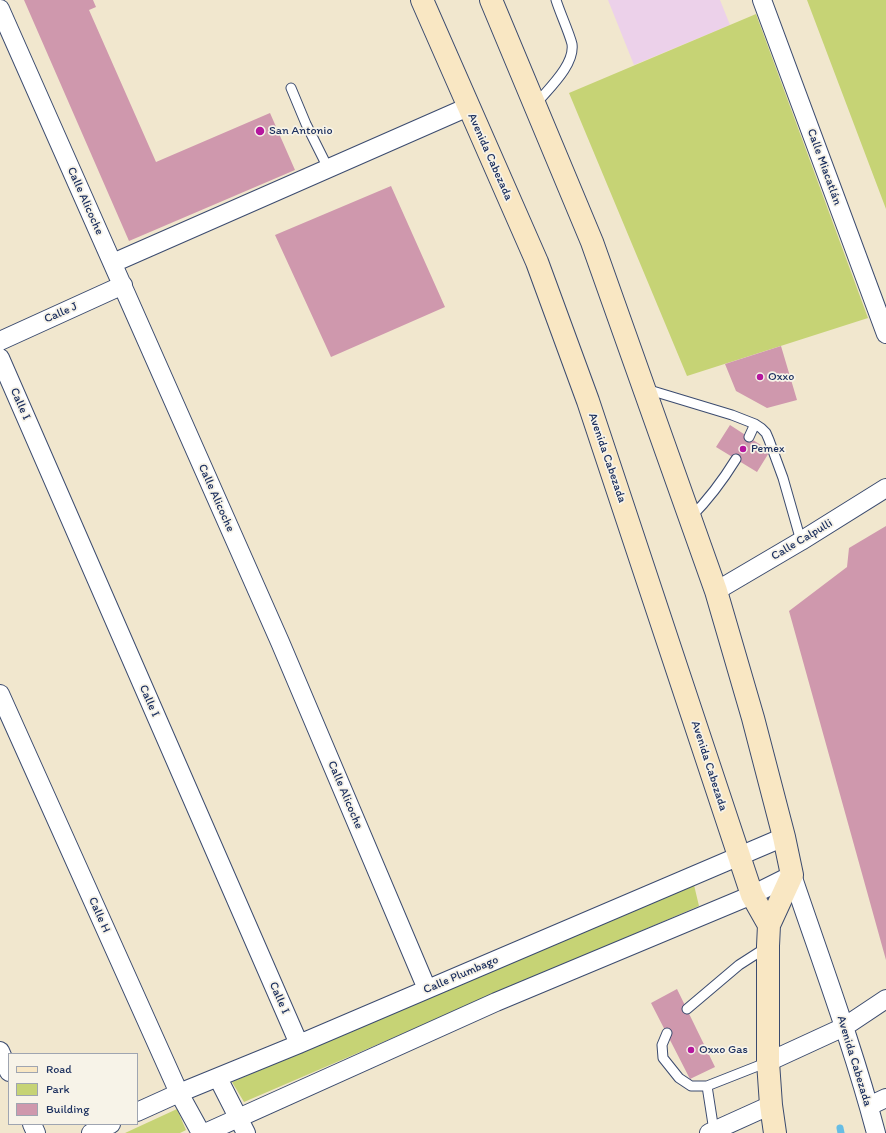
<!DOCTYPE html>
<html>
<head>
<meta charset="utf-8">
<style>
	body { margin:0 }
	#map { position:relative; width:886px; height:1133px; overflow:hidden; background:#f1e7ce; font-family:Itim,sans-serif }
	canvas { display:block }
	.legend { position:absolute; left:8px; top:1053px; width:130px; height:72px; box-sizing:border-box; background:#f7f3e8; border:1px solid #9fa5b1; margin:0; padding:5px 7px; list-style:none; font-size:12px; color:#1b2f5e }
	.legend li { display:flex; align-items:center; gap:8px; height:20px }
	.legend b { width:20px; border:1px solid #9fa5b1 }
</style>
</head>
<body>
<div id="map">
<canvas width="886" height="1133"></canvas>
<ul class="legend">
<li><b style="height:5px;background:#f9e7c3"></b>Road</li>
<li><b style="height:11px;background:#c6d375"></b>Park</li>
<li><b style="height:11px;background:#cf98ad"></b>Building</li>
</ul>
</div>
<script>
const c = document.querySelector('canvas').getContext('2d');
c.lineJoin = 'round';
function paint(path, color) { c.fillStyle = color; c.fill(path, 'evenodd'); }
function trace(path, color, width, dash) { c.strokeStyle = color; c.lineWidth = width; c.lineCap = dash ? 'butt' : 'round'; c.setLineDash(dash || []); c.stroke(path); }
function write(font, color, halo, rows, align = 'center') {
  c.font = font + ' Itim,sans-serif'; c.lineWidth = 3.5; c.setLineDash([]); c.textBaseline = 'middle'; c.strokeStyle = halo; c.fillStyle = color; for (const [text, x, y, turn = 0] of rows) {
    c.save(); c.translate(x, y); c.rotate((+turn || 0) * Math.PI / 180); c.textAlign = isNaN(turn) ? turn : align; if (halo) c.strokeText(text, 0, 0); c.fillText(text, 0, 0); c.restore();
  }
}
paint(new Path2D(`
	M 608,0 L 720,0 L 730,25 L 634,65 Z`), '#ecd1ea');
paint(new Path2D(`
	M 807,0 L 886,0 L 886,209 Z
	M 756,14 L 868,318 L 687,376 L 569,93 Z
	M 694,885 L 699,906 L 244,1102 L 232,1082 Z
	M 177,1109 L 186,1130 L 180,1133 L 125,1133 Z`), '#c6d375');
trace(new Path2D(`
	M 840,1128 L 841,1133`), '#67bde4', 7);
paint(new Path2D(`
	M 24,0 L 93,0 L 96,7 L 89,10 L 156,162 L 270,113 L 295,170 L 129,241 Z
	M 391,186 L 445,307 L 331,357 L 275,235 Z
	M 781,346 L 797,400 L 767,408 L 736,391 L 725,364 Z
	M 730,425 L 770,451 L 757,472 L 716,447 Z
	M 886,526 L 886,960 L 789,611 L 847,567 L 849,548 Z
	M 677,989 L 715,1067 L 690,1079 L 651,1003 Z`), '#cf98ad');
const lane = new Path2D(`
	M 291,88 L 306,124 L 328,168
	M 536,104 C 548,89 575,65 572,44 C 569,32 560,13 556,0
	M 646,389 L 732,415 L 755,424 L 761,428 L 766,433 L 769,440 L 783,478 L 801,541
	M 749,437 L 755,424
	M 691,517 C 709,499 723,480 736,459
	M 687,1009 L 739,965 L 767,947
	M 667,1033 L 662,1045 L 663,1058 L 679,1078 L 691,1086 L 707,1086 L 768,1062
	M 707,1086 L 714,1131`);
const street = new Path2D(`
	M 762,0 L 886,334
	M 0,9 L 280,642 L 427,989
	M 113,263 L 468,107
	M 0,341 L 123,285
	M 0,358 L 299,1044
	M 716,591 L 801,541 L 886,488
	M 0,694 L 179,1093 L 201,1133
	M 0,1051 L 9,1072
	M 768,1062 L 844,1027 L 886,999
	M 218,1078 L 246,1133
	M 869,1106 L 886,1098
	M 137,1112 L 179,1093 L 299,1044 L 784,837
	M 32,1124 L 36,1133
	M 91,1133 L 111,1124
	M 205,1133 L 496,1002 L 752,895 L 792,875 C 821,961 853,1046 876,1133
	M 709,1133 L 771,1105`);
const secondary = new Path2D(`
	M 422,0 L 537,262 L 588,401 L 752,895 L 769,925
	M 491,0 L 592,242 L 716,591 L 753,718 L 784,837 L 792,875 L 769,925 L 768,946 L 768,1062 L 771,1105 L 775,1133`);
trace(lane, '#3b4b6f', 11);
trace(street, '#3b4b6f', 20);
trace(secondary, '#3b4b6f', 24);
trace(lane, '#fff', 9);
trace(street, '#fff', 18);
trace(secondary, '#f9e7c3', 22);
for (const [x, y, r, color] of [
	[260,131,5,"#b5179e"],
	[760,377,4,"#b5179e"],
	[743,449,4,"#b5179e"],
	[691,1050,4,"#b5179e"]
]) { const dot = new Path2D(); dot.arc(x, y, r, 0, 2 * Math.PI); c.fillStyle = color; c.fill(dot); trace(dot, '#f7f3e8', 1.5); }
write('12px', '#1b2f5e', '#f7f3e8', [
	["San Antonio",269,131],
	["Oxxo",768,377],
	["Pemex",751,449],
	["Oxxo Gas",699,1050]
], 'left');
write('12px', '#1b2f5e', '#f7f3e8', [
	["Avenida Cabezada",490,157,66],
	["Calle Miacatlán",824,167,70],
	["Calle Alicoche",85,201,66],
	["Calle J",61,313,-24],
	["Calle I",20,404,66],
	["Avenida Cabezada",607,458,71],
	["Calle Alicoche",216,498,66],
	["Calle Calpulli",802,540,-31],
	["Calle I",149,701,66],
	["Avenida Cabezada",709,766,72],
	["Calle Alicoche",345,795,67],
	["Calle H",99,915,66],
	["Calle Plumbago",461,975,-23],
	["Calle I",279,998,66],
	["Avenida Cabezada",854,1061,73]
]);
</script>
</body>
</html>
